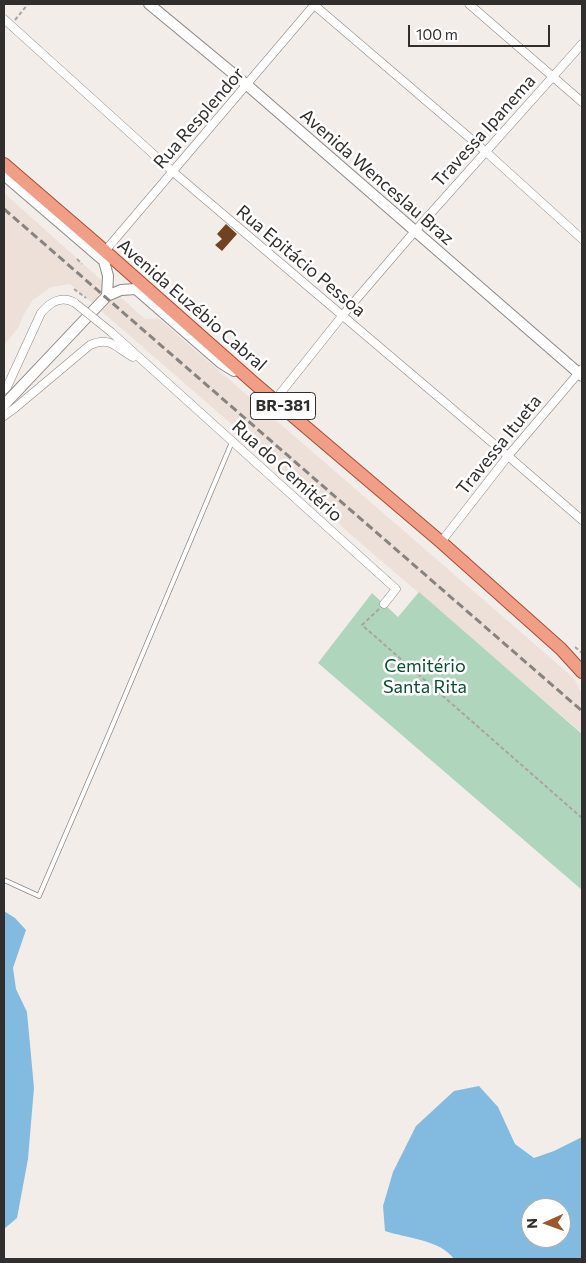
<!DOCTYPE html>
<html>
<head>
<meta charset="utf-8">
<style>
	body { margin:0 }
	#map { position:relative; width:586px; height:1263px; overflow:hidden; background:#f3edea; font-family:Commissioner,sans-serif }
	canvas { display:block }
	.frame { position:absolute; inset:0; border:5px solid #312f2e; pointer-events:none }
	.north { position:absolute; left:521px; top:1198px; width:50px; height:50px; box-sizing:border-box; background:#fff; border:1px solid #adacab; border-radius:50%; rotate:268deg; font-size:14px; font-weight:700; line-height:20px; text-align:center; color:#312f2e }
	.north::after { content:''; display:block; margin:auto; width:18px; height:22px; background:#9d592b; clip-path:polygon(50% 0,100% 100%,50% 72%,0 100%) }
	.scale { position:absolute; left:408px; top:25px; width:142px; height:22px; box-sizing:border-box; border:2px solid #312f2e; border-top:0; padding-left:6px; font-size:15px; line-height:18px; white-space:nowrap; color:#312f2e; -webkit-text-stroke:4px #fff; paint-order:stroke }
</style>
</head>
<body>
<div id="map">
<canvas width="586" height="1263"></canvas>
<div class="frame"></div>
<div class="north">N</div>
<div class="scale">100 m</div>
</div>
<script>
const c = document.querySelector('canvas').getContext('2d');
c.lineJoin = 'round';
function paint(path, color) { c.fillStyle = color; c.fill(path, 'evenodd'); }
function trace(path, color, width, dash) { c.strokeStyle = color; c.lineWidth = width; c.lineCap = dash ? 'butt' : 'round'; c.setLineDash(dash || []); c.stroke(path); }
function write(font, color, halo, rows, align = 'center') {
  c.font = font + ' Commissioner,sans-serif'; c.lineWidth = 5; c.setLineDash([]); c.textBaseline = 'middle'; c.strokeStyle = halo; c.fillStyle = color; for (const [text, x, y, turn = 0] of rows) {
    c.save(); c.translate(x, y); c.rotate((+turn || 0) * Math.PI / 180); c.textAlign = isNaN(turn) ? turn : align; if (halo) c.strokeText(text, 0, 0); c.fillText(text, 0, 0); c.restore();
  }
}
paint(new Path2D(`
	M 4,193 L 145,319 L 158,318 L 568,673 L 575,680 L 582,694 L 582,733 L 350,534 L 266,454 L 70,284 L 51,287 L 33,300 L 24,314 L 18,328 L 4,345 Z`), '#ede0d9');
paint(new Path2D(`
	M 419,592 L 582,734 L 582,890 L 318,663 L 372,593 L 398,617 Z`), '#b0d5bd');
paint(new Path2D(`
	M 4,911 L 15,918 L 26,930 L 13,968 L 16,989 L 27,1012 L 34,1088 L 31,1123 L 28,1159 L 17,1218 L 4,1229 Z
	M 479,1086 L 498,1107 L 515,1144 L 534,1158 L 554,1151 L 582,1137 L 582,1259 L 454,1259 C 441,1240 406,1238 385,1231 L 383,1206 L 393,1172 L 416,1126 L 454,1091 ZM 531,1208 L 561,1208 L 561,1238 L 531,1238 Z`), '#83bbe0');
paint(new Path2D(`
	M 226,224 L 237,234 L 222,251 L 215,245 L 222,239 L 217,234 Z`), '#714222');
const service = new Path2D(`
	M 4,880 L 39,896 L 108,736 L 232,442`);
const minor = new Path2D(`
	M 313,4 L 485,151 L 582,239
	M 469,4 L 582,102
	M 4,19 L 172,171 L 508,456 L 582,520
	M 105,251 L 315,4
	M 111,332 L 396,589 L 384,604
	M 4,390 L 7,387 L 41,313 C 50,302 62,295 75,303
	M 275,400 L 342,316 L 415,231 L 582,44
	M 4,416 L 15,408 L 90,345 C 111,336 116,348 133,357
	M 441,542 L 508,456 L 582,369`);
const tertiary = new Path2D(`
	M 149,4 L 247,85 L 582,376
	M 4,175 L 104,261 L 108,276 L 107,296
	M 4,405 L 107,296 L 121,290 L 136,289 L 221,363 L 234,371`);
const primary = new Path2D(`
	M 4,164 L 98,245 L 254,383 L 441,542 L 561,649 L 582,672`);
trace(service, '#8e8986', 5.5);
trace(minor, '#8e8986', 9);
trace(tertiary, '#8e8986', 12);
trace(primary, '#a74d33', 14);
trace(new Path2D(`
	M 15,20 L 28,4
	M 77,259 L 82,264
	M 74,289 L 86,298
	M 379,609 L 362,625 L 582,818
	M 575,647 L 582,653`), '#a9a4a2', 2, [4, 2.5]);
trace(service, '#fff', 4);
trace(minor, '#fff', 8);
trace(tertiary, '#fff', 10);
trace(primary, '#f09e86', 12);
trace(new Path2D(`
	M 4,209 L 582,711`), '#878381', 3, [8, 4]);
const minorBridge = new Path2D(`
	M 75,303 L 111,332`);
trace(minorBridge, '#8e8986', 9, []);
trace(minorBridge, '#fff', 8);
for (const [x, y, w] of [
	[283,406,65]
]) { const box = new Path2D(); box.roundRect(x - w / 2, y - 13.5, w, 27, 4); c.fillStyle = '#fff'; c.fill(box); trace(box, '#312f2e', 1); }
write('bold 16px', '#312f2e', null, [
	["BR-381",283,406]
]);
write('18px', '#312f2e', '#fff', [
	["Rua Resplendor",199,118,-49],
	["Travessa Ipanema",484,131,-48],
	["Avenida Wenceslau Braz",377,177,41],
	["Rua Epitácio Pessoa",301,261,40],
	["Avenida Euzébio Cabral",192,305,41],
	["Travessa Itueta",499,445,-51],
	["Rua do Cemitério",287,471,42]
]);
write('18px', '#09502f', '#fff', [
	["Cemitério",425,666],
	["Santa Rita",425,687]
]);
</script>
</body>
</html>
